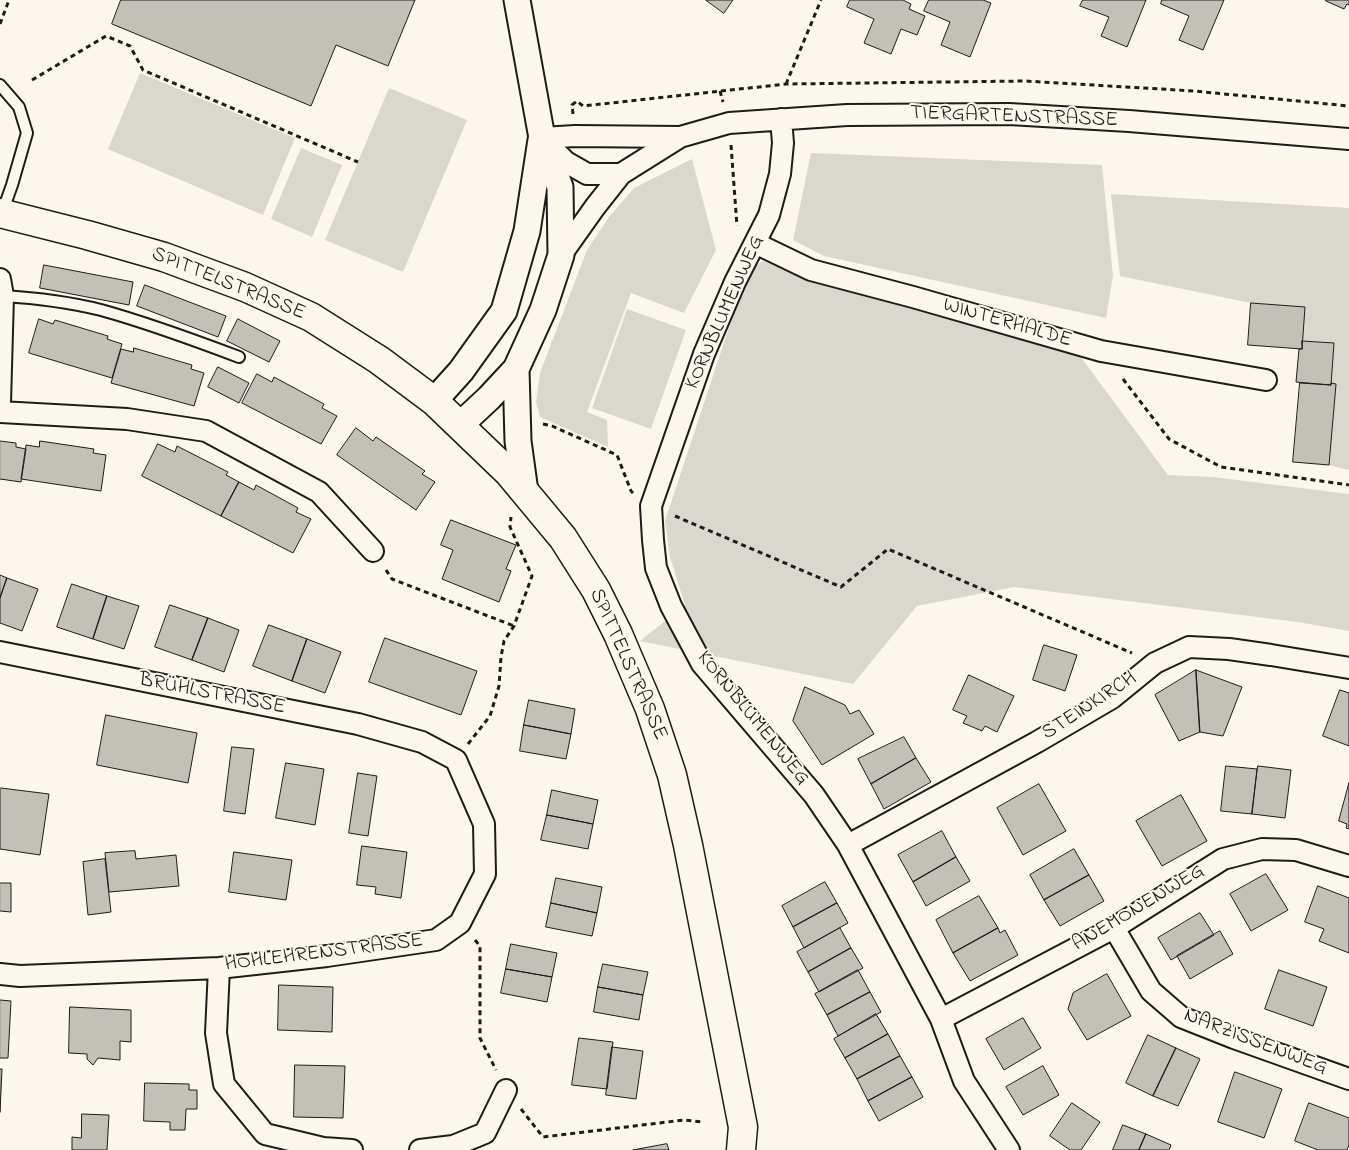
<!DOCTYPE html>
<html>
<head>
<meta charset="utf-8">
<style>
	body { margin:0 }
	canvas { display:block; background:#fbf7ec }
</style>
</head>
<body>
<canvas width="1349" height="1150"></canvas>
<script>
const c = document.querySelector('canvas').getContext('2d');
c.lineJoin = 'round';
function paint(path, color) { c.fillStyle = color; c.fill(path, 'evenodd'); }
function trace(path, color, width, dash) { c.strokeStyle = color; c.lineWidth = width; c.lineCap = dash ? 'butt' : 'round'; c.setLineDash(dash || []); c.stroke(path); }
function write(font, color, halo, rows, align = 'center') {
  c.font = font + ' "Indie Flower",sans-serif'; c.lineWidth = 4; c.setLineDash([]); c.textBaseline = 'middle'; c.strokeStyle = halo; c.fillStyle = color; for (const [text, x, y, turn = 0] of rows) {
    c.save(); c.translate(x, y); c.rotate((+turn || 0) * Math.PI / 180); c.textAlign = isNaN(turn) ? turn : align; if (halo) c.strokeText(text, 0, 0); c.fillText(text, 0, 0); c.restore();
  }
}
paint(new Path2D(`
	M 140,73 L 295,138 L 263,215 L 108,149 Z
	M 389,88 L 467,120 L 403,272 L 325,240 Z
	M 301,148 L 342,165 L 312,237 L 271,219 Z
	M 811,153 L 1102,165 L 1113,276 L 1106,318 L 824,256 L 793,240 Z
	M 692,159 L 716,250 L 684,313 L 631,293 L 587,412 L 607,420 L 608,447 L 540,417 L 536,402 L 540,373 L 587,250 L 609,217 L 634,188 Z
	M 1111,194 L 1349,208 L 1349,470 L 1329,465 L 1336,384 L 1331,385 L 1334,344 L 1302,341 L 1305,307 L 1251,303 L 1120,276 Z
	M 763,261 L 1077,352 L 1168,475 L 1213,477 L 1349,494 L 1349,631 L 1298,622 L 1014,587 L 917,606 L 853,684 L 640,641 L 685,605 L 670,557 L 665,521 L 748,270 Z
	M 627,309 L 686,330 L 651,429 L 592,408 Z`), '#dad7ce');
const building = new Path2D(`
	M 121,0 L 415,0 L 388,66 L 336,45 L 311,106 L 112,24 Z
	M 706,0 L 733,0 L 724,13 Z
	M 850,0 L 903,0 L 911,4 L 909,9 L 925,16 L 917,35 L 901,29 L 891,54 L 864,43 L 874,19 L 847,7 Z
	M 929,0 L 983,0 L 991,3 L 970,57 L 941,45 L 950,22 L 924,11 Z
	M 1083,0 L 1146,0 L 1127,47 L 1101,36 L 1109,17 L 1080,6 Z
	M 1162,0 L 1224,0 L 1203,50 L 1179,40 L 1189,16 L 1161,4 Z
	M 1326,0 L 1349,0 L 1349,5 L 1347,4 L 1344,9 L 1326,1 Z
	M 44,265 L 133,282 L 129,305 L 40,288 Z
	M 145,285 L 226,316 L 218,337 L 137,306 Z
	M 1251,303 L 1305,307 L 1302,349 L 1248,345 Z
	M 39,319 L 53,324 L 55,320 L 108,336 L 107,339 L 122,344 L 112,378 L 29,353 Z
	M 238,319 L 280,341 L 269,362 L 227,341 Z
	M 1302,341 L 1334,343 L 1331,385 L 1296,382 L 1299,349 L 1302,349 Z
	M 134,348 L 192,365 L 191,369 L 204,373 L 194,406 L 111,383 L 121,349 L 133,352 Z
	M 218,367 L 249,383 L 239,403 L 208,387 Z
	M 257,374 L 272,382 L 274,377 L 324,404 L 322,408 L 337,416 L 321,444 L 242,403 Z
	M 1300,383 L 1331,385 L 1331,383 L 1336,384 L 1329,465 L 1293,462 Z
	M 356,428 L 373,441 L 376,437 L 425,471 L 422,474 L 435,482 L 416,510 L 337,455 Z
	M 0,441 L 16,443 L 16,447 L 26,449 L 21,482 L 0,479 Z
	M 40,441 L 94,449 L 93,453 L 106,455 L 101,491 L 21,479 L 26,445 L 39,447 Z
	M 158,444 L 175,452 L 177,446 L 228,472 L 226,475 L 239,482 L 221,516 L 142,476 Z
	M 239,482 L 254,490 L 256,485 L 298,508 L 296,512 L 311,519 L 293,553 L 221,516 Z
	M 451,520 L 516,545 L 506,569 L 511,571 L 499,602 L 442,579 L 453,550 L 441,545 Z
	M 0,575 L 7,578 L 0,598 Z
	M 7,578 L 38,589 L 22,631 L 0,623 L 0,598 Z
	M 72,584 L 107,596 L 93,639 L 57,627 Z
	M 107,596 L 139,606 L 124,649 L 93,639 Z
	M 170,605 L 208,618 L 192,660 L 155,647 Z
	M 208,618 L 239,630 L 224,672 L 192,660 Z
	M 269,625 L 307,639 L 292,681 L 253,666 Z
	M 385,638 L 477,671 L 461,715 L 369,682 Z
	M 307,639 L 341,652 L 325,693 L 292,681 Z
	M 1044,645 L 1077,655 L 1065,691 L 1033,680 Z
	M 1196,670 L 1200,732 L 1179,741 L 1155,695 Z
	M 1196,670 L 1242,687 L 1223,736 L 1200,732 Z
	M 969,675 L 1014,696 L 997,732 L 985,726 L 982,731 L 963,723 L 967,716 L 953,710 Z
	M 805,687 L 845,705 L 850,714 L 859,710 L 874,734 L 822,765 L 793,721 Z
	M 1340,690 L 1349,693 L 1349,746 L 1323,736 Z
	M 529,700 L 575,709 L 571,734 L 524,725 Z
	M 106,715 L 197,733 L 188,783 L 97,765 Z
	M 524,725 L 571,734 L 566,759 L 520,751 Z
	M 904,737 L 916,758 L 871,784 L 858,759 Z
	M 232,747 L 254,749 L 245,814 L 224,811 Z
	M 916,758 L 931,782 L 884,809 L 871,784 Z
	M 286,763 L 324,769 L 315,825 L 276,818 Z
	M 1226,766 L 1257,769 L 1252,814 L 1221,811 Z
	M 1258,766 L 1291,770 L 1285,818 L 1252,814 Z
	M 358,773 L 377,776 L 368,836 L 349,833 Z
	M 1349,783 L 1349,829 L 1346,828 L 1347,824 L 1339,821 Z
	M 1039,784 L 1066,831 L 1023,855 L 997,808 Z
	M 1,788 L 49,794 L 40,855 L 0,849 L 0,789 Z
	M 552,790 L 598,800 L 593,824 L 547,815 Z
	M 1181,795 L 1207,841 L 1162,866 L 1136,821 Z
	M 547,815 L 593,824 L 588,849 L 541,840 Z
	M 942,831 L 956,857 L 913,882 L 898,855 Z
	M 362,846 L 407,852 L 401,898 L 375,894 L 376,887 L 357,885 Z
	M 1074,849 L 1089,875 L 1044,900 L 1030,875 Z
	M 135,851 L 136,859 L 176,855 L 179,886 L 109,892 L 105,853 Z
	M 234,852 L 292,860 L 286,900 L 229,892 Z
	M 956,857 L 970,881 L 926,906 L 913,882 Z
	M 105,859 L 111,912 L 88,915 L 83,862 Z
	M 1266,874 L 1288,910 L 1251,931 L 1230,894 Z
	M 1089,875 L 1104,901 L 1060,926 L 1044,900 Z
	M 556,878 L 602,887 L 597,913 L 551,903 Z
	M 825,882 L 837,903 L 793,927 L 782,906 Z
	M 0,883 L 11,883 L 11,912 L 0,911 Z
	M 1318,886 L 1349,898 L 1349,953 L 1319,941 L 1324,929 L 1305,922 Z
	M 979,896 L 998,928 L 953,953 L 936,920 Z
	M 551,903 L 597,913 L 592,936 L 546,927 Z
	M 837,903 L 848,923 L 804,948 L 793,927 Z
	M 1200,913 L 1214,935 L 1171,960 L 1158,938 Z
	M 840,928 L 851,948 L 808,972 L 797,952 Z
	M 998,928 L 1000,933 L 1005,930 L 1018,955 L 970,981 L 953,953 Z
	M 1220,931 L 1233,954 L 1190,979 L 1177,956 Z
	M 511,944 L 557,953 L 552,977 L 506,969 Z
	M 851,948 L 863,968 L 819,992 L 808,972 Z
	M 603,964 L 648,972 L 643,995 L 598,987 Z
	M 506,969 L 552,977 L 547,1002 L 501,993 Z
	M 858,970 L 870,992 L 827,1015 L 815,994 Z
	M 1279,970 L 1327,987 L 1313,1026 L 1265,1009 Z
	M 1107,974 L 1131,1016 L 1087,1040 L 1068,1009 L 1073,993 Z
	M 279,985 L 333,987 L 332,1032 L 278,1030 Z
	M 598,987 L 643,995 L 639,1020 L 594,1012 Z
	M 870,992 L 881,1012 L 838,1036 L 827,1015 Z
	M 0,1000 L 11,1001 L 8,1058 L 0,1058 Z
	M 70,1007 L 131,1010 L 131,1042 L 120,1041 L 120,1060 L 98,1058 L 93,1065 L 87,1059 L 87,1054 L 69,1053 Z
	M 876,1014 L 888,1034 L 845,1058 L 834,1039 Z
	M 1023,1018 L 1041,1048 L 1004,1070 L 986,1039 Z
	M 888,1034 L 900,1056 L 857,1079 L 845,1058 Z
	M 1148,1035 L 1176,1048 L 1153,1096 L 1126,1083 Z
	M 579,1038 L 613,1042 L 607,1089 L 572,1085 Z
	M 612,1047 L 643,1051 L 636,1099 L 606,1095 Z
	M 1176,1048 L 1200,1059 L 1178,1106 L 1153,1096 Z
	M 900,1056 L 912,1077 L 868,1101 L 857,1079 Z
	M 295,1065 L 345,1066 L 343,1118 L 294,1117 Z
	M 1043,1066 L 1059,1095 L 1023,1115 L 1006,1087 Z
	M 0,1069 L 2,1069 L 0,1112 Z
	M 1235,1072 L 1282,1089 L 1264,1138 L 1218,1122 Z
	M 912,1077 L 923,1097 L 879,1121 L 868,1101 Z
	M 145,1083 L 189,1084 L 189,1090 L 197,1090 L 197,1109 L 186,1109 L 185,1130 L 170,1130 L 170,1122 L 144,1121 Z
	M 1072,1103 L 1100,1122 L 1081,1150 L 1070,1150 L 1050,1136 Z
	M 1309,1103 L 1349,1118 L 1349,1145 L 1347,1150 L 1318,1150 L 1295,1141 Z
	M 82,1114 L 109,1115 L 107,1150 L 72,1150 L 72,1137 L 81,1138 Z
	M 1123,1125 L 1146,1134 L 1139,1150 L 1113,1150 Z
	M 1146,1134 L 1171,1145 L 1169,1150 L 1139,1150 Z
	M 667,1144 L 669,1150 L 633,1150 Z`);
paint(building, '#c3c0b8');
trace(building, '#1c1c1c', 1);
const service = new Path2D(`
	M 0,85 L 19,107 L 27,133 L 12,185 L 2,213
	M 3,296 C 36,298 69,302 101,310 C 148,323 194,340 239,357`);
const minor = new Path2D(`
	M 781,119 L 783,143 L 780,174 L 769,215 L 735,282 L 704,354 L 651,506 L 653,540 L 656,568 L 671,606 L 702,664 L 814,795 L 848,845 L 941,1019 L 964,1081 L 1009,1150
	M 542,138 L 575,136 L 680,137 L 729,123 L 847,115 L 1009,114 L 1129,121 L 1349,139
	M 543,139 L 566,162 L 587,174 L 621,174
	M 755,243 L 811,270 L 913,297 L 1101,351 L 1266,380
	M 561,255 L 595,207 L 621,174 L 680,137
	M 0,279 L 3,296 L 0,403
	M 0,412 L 127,419 L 206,431 L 319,492 L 373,551
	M 0,652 L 358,724 L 422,742 L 456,760 L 484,824 L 485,874 L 460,923 L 436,940 L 327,956 L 219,968 L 20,976 L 0,974
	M 848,845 L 1037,742 L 1112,698 L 1155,663 L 1189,647 L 1229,649 L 1271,655 L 1349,668
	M 1114,928 L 1151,991 L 1181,1017 L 1234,1038 L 1349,1079
	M 219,968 L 216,1033 L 224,1084 L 265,1134 L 323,1148 L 352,1150
	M 941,1019 L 1114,928 L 1223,859 L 1262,849 L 1296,850 L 1349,866
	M 420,1150 L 453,1146 L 485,1133 L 506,1090`);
const tertiary = new Path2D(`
	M 516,369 L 518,441 L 525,492
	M 434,401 L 461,371 L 504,311 L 527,231 L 541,140
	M 460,425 L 489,398 L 516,369 L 543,310 L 561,255 L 560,187 L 542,138 L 517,0`);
const secondary = new Path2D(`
	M 0,213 L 87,235 L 164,257 L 245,287 L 311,317 L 379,360 L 434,401 L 509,473 L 563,538 L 596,590 L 618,634 L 650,709 L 672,775 L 688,845 L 743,1127 L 741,1150`);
trace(service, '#1c1c1c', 14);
trace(minor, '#1c1c1c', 24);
trace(tertiary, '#1c1c1c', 29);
trace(secondary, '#1c1c1c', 31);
trace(new Path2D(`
	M 0,24 L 9,0
	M 32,80 L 106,36 L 130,46 L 143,70 L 358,162
	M 786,84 L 821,0
	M 720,91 L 723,102
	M 573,114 L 572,105 L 577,101 L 583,106 L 786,84 L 1025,81 L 1194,91 L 1349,106
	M 731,145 L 737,226
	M 1123,379 L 1169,439 L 1221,467 L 1349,485
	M 543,424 L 552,426 L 617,455 L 631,491 L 633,493
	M 675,516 L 841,587 L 888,549 L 1132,653
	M 386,570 L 392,579 L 514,626
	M 468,744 L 490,716 L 499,686 L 501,657 L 504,641 L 514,626 L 532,576 L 510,527 L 511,517
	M 475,940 L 480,946 L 480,1038 L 496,1070
	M 521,1109 L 543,1137 L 684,1120 L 703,1122`), '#1c1c1c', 3, [5, 4]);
trace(service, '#fbf7ec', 10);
trace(minor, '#fbf7ec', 20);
trace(tertiary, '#fbf7ec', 25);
trace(secondary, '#fbf7ec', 28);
write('21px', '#1c1c1c', '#fbf7ec', [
	["TIERGARTENSTRASSE",1014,118,2],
	["SPITTELSTRASSE",228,285,22],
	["KORNBLUMENWEG",726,313,-66],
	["WINTERHALDE",1007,324,16],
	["SPITTELSTRASSE",627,665,66],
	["BRÜHLSTRASSE",212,695,11],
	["STEINKIRCH",1090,707,-33],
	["KORNBLUMENWEG",752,719,51],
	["ANEMONENWEG",1139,909,-31],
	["HOHLEHRENSTRASSE",324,954,-7],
	["NARZISSENWEG",1255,1043,21]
]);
</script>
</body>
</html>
